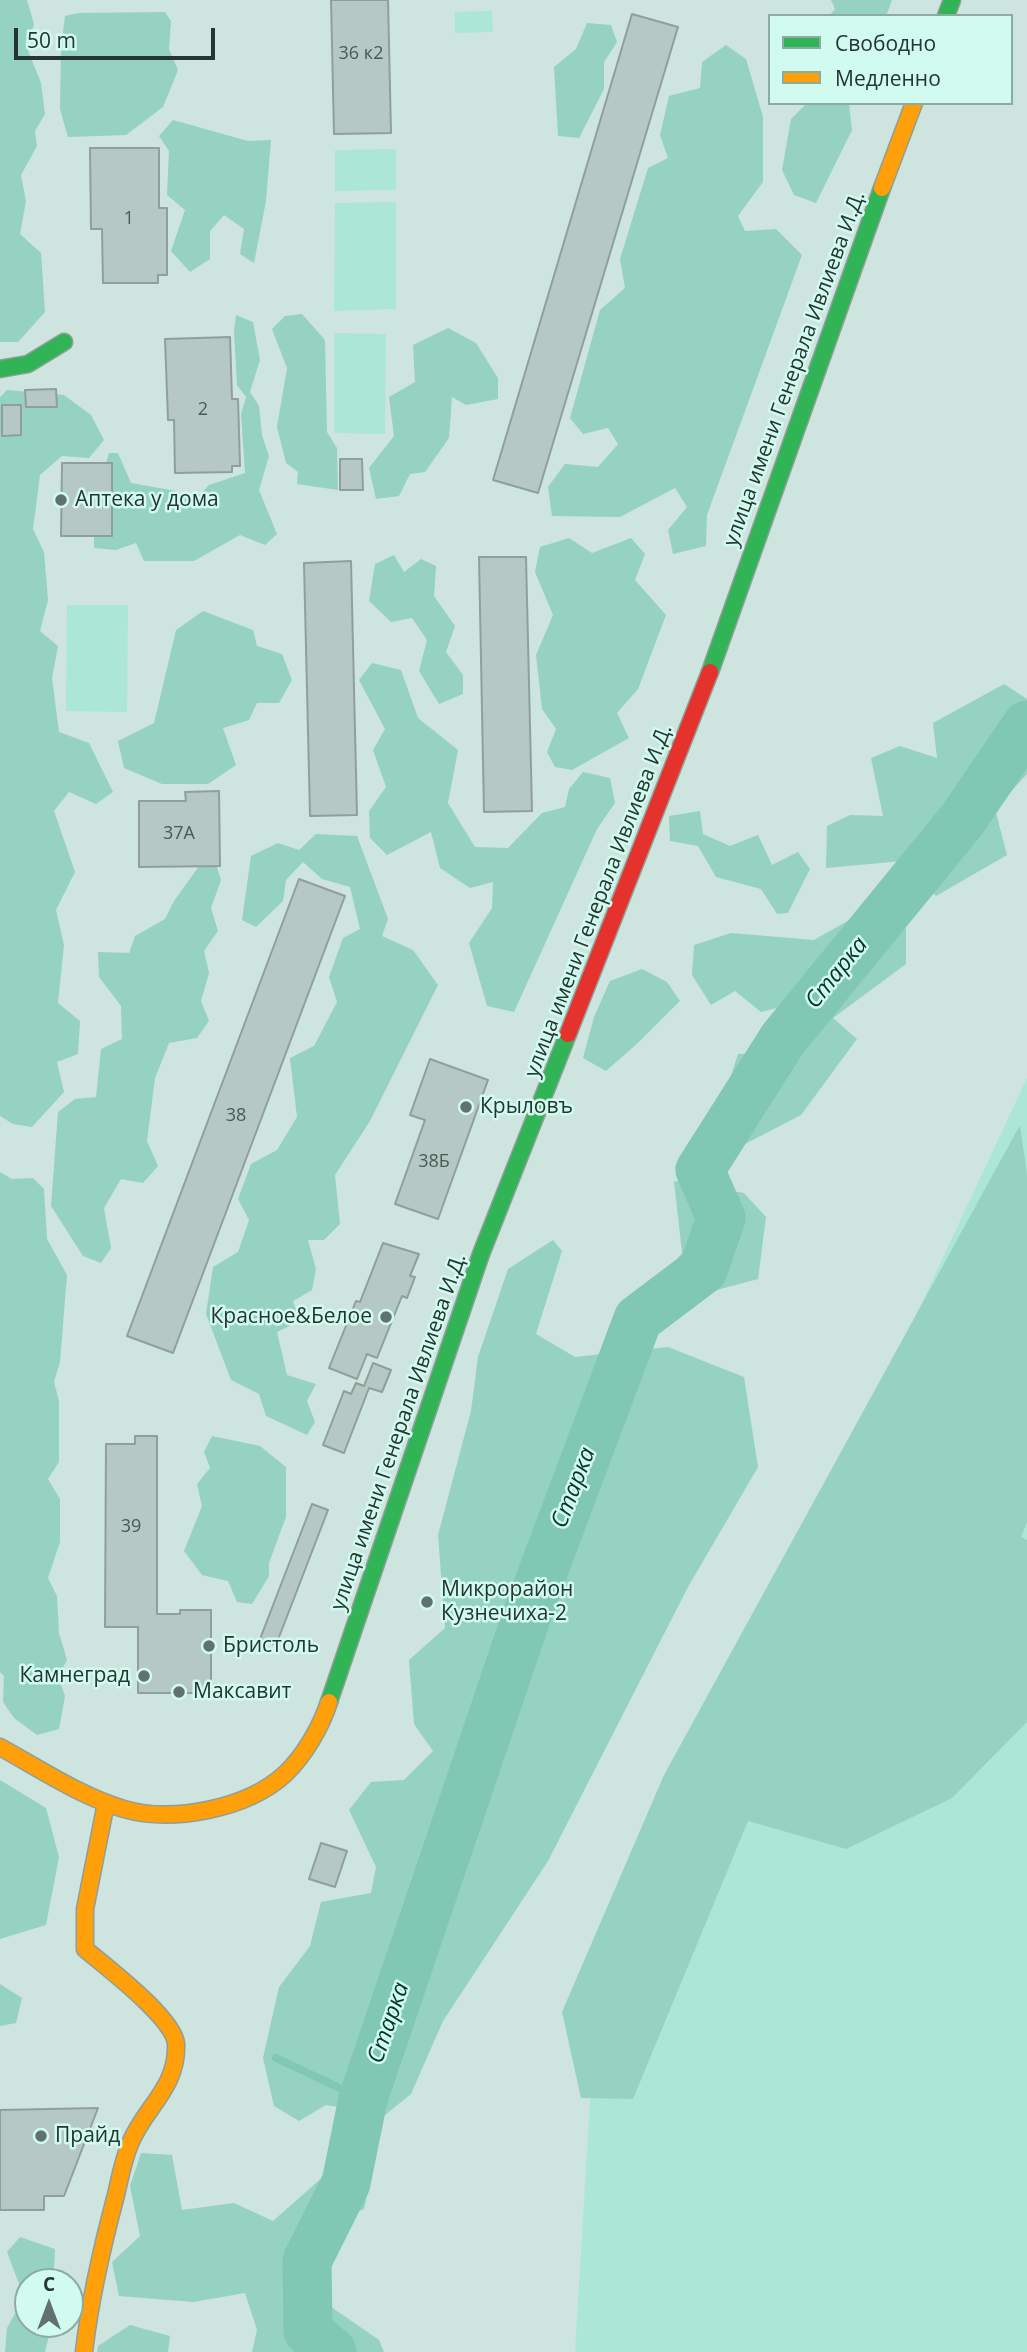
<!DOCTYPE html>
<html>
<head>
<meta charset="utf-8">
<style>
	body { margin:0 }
	#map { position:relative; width:1027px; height:2352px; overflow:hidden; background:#cee4de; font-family:"Open Sans",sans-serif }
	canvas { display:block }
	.legend { position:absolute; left:768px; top:14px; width:245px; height:91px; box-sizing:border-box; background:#d1fbee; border:2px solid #8caca2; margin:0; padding:9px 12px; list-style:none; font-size:21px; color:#253530 }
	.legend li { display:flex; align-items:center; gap:14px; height:35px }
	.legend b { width:35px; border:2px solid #8caca2 }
	.north { position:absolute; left:14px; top:2268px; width:70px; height:70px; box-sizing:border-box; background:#d1fbee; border:2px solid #8caca2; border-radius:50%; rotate:0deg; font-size:19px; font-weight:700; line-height:28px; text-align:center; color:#253530 }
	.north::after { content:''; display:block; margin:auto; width:24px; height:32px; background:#60726d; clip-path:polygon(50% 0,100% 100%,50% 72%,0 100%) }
	.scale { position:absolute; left:14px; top:28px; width:201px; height:32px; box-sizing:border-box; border:4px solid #253530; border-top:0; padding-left:9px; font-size:21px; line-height:24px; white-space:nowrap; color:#253530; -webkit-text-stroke:5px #d1fbee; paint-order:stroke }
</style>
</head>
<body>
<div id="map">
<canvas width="1027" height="2352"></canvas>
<ul class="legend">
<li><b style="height:9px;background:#30b455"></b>Свободно</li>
<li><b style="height:9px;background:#ff9f0a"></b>Медленно</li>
</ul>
<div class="north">С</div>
<div class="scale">50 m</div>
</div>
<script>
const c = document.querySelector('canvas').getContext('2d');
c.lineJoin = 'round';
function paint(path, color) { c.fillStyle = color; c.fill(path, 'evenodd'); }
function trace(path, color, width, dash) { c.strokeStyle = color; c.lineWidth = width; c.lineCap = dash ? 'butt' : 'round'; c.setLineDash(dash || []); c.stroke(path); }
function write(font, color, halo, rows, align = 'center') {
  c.font = font + ' "Open Sans",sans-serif'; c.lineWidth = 5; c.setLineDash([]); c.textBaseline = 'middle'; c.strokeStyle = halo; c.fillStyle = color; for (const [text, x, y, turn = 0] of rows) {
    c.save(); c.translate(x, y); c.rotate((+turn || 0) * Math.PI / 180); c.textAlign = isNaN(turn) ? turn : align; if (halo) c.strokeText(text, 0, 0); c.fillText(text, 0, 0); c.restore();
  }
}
paint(new Path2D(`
	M 492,11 L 493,32 L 455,33 L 455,12 Z
	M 396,149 L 396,190 L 335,191 L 335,150 Z
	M 396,202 L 396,309 L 334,311 L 335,203 Z
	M 334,333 L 386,334 L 385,434 L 334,433 Z
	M 67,605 L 128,605 L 127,712 L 66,711 Z
	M 1027,1078 L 1027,2352 L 575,2352 L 594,2035 L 872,1409 Z`), '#ace7d6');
paint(new Path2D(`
	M 0,0 L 27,0 L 34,24 L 27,48 L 41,83 L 45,114 L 35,131 L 37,146 L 21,175 L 26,201 L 20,234 L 41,253 L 45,312 L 18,342 L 0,342 Z
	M 831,0 L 892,0 L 886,16 L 829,16 L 835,9 Z
	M 165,12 L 171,21 L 169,49 L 178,70 L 163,107 L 126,135 L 68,137 L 60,109 L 61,49 L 65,16 L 78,13 Z
	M 587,23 L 611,25 L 617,42 L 604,62 L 604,89 L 579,138 L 558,136 L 554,67 L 576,49 Z
	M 726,45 L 746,59 L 763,117 L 763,182 L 738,216 L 745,231 L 776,229 L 802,255 L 707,515 L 706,546 L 673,554 L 668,530 L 687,507 L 675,488 L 620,517 L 552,516 L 548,487 L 565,464 L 598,467 L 618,444 L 608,428 L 583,434 L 570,418 L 600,310 L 625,288 L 620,259 L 648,168 L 668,158 L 660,135 L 669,96 L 700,88 L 702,62 Z
	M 807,103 L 849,103 L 852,130 L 816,203 L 794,195 L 782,170 L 791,119 Z
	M 173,120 L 248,141 L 271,140 L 266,201 L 254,263 L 240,254 L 244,229 L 224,215 L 210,231 L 210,259 L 190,272 L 171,251 L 185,210 L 167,195 L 169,151 L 159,136 Z
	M 302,314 L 325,340 L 327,432 L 337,448 L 338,490 L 297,484 L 298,472 L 286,463 L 277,427 L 287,368 L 272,329 L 285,316 Z
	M 236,315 L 253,322 L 260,360 L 250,392 L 259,406 L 262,435 L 269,456 L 259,490 L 277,534 L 265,545 L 240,535 L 194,561 L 144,561 L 136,543 L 116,550 L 94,548 L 94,503 L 109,453 L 118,453 L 131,483 L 176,491 L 194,501 L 209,485 L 245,473 L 241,414 L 246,397 L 237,385 L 234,331 Z
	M 448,328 L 476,343 L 498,378 L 498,399 L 466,405 L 452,397 L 449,438 L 425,472 L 410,474 L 399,496 L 376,499 L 369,468 L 394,436 L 389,397 L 415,382 L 413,345 Z
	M 7,390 L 64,395 L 91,415 L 104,440 L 89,458 L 62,456 L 40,475 L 33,529 L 44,552 L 48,600 L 40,631 L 58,646 L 52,678 L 59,732 L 89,743 L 113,792 L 96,804 L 69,792 L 54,811 L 75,872 L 56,910 L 64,945 L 58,1003 L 80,1021 L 78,1054 L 57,1062 L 64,1092 L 32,1127 L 13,1124 L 0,1116 L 0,397 Z
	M 569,538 L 592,553 L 631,538 L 645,554 L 635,580 L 666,615 L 638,689 L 617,713 L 629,738 L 572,770 L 555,767 L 547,752 L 556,729 L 542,709 L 536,655 L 553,615 L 535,572 L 540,547 Z
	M 394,555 L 404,572 L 421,559 L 436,566 L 434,596 L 455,626 L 446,652 L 463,675 L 463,694 L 439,704 L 419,671 L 427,640 L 412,618 L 391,622 L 369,601 L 375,564 Z
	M 203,611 L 253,630 L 257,646 L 282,654 L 292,680 L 279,703 L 257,703 L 249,720 L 223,728 L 236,765 L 208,784 L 162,784 L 124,768 L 118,741 L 154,723 L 176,630 Z
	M 372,663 L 401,670 L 418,718 L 458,750 L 448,803 L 475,847 L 508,848 L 542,813 L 565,807 L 569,789 L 583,772 L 610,778 L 615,803 L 597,829 L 514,1012 L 487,1006 L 469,943 L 492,908 L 493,882 L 470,888 L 440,868 L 431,832 L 387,855 L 370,838 L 369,811 L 386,787 L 373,750 L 385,729 L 359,680 Z
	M 1004,684 L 1027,699 L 1027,774 L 995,809 L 1007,855 L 936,896 L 902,861 L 826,868 L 827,826 L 850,815 L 883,816 L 871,758 L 900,746 L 937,758 L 933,723 Z
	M 700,811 L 703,834 L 730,846 L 758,835 L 772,865 L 798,852 L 810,869 L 788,913 L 777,914 L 761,889 L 716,877 L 698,846 L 670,841 L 669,816 Z
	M 316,834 L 357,836 L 388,919 L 382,936 L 413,950 L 438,985 L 370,1121 L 335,1175 L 340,1224 L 324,1240 L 308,1240 L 316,1269 L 312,1290 L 293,1301 L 300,1321 L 277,1332 L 287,1375 L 316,1384 L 307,1401 L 315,1422 L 307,1435 L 266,1416 L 259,1394 L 231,1380 L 206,1314 L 213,1267 L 238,1252 L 249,1220 L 238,1199 L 251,1164 L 277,1150 L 297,1117 L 290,1058 L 314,1046 L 337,1002 L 329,977 L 343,938 L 360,929 L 350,887 L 322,879 L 303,862 L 286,880 L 283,901 L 256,927 L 242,920 L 251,856 L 278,843 L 299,850 Z
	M 215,861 L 221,880 L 211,908 L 218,931 L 204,951 L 209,973 L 201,1001 L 209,1021 L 197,1038 L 169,1043 L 155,1078 L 147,1141 L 158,1166 L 143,1183 L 121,1179 L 104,1208 L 111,1248 L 101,1263 L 83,1256 L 51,1206 L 58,1112 L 75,1099 L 96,1097 L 101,1049 L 122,1039 L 121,1006 L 99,977 L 98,952 L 129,953 L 135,936 L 165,919 L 174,901 L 202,862 Z
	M 851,919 L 881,939 L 906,928 L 906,964 L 833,1018 L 857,1039 L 801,1115 L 745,1144 L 712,1133 L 738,1054 L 762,1053 L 788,1005 L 761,1012 L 735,991 L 711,1005 L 692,975 L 694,945 L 731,933 L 814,940 Z
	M 642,969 L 667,982 L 680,1001 L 639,1042 L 606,1071 L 583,1058 L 594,1017 L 610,981 Z
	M 1020,1125 L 1027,1174 L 1027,1522 L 1021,1537 L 1027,1540 L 1027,1722 L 952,1798 L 846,1849 L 748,1821 L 633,2099 L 581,2098 L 562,2012 L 664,1775 Z
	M 0,1172 L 12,1179 L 33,1178 L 44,1189 L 47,1239 L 67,1275 L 60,1362 L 54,1382 L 59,1401 L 59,1462 L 48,1479 L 60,1499 L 60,1542 L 48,1578 L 57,1596 L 59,1633 L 67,1660 L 58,1677 L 65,1696 L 59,1729 L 37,1735 L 14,1718 L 3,1702 L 4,1676 L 0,1672 Z
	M 674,1181 L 744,1193 L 766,1217 L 758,1279 L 687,1298 L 647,1296 L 682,1253 Z
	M 553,1240 L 562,1251 L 536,1334 L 575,1357 L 668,1347 L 744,1377 L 758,1467 L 688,1587 L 548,1861 L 443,2021 L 411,2094 L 385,2115 L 326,2105 L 299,2121 L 274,2106 L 263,2058 L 279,1987 L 310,1946 L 321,1902 L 371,1893 L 376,1867 L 349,1810 L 371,1782 L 404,1780 L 433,1751 L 414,1724 L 409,1660 L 445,1628 L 438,1535 L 471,1411 L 478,1357 L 508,1269 Z
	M 212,1436 L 260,1446 L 286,1467 L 286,1517 L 269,1563 L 269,1576 L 252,1604 L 237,1602 L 228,1581 L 202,1575 L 184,1551 L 202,1506 L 197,1484 L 210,1468 L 204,1452 Z
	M 0,1780 L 46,1808 L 59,1857 L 46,1925 L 0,1939 Z
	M 0,1984 L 22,1998 L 16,2023 L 0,2026 Z
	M 141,2153 L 172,2155 L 182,2210 L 234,2203 L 273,2221 L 333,2168 L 370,2182 L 364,2209 L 313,2234 L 324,2302 L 379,2340 L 384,2352 L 252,2352 L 257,2330 L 245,2293 L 193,2302 L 119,2296 L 112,2262 L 140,2236 L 130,2186 Z
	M 20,2237 L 55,2249 L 54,2268 L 58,2282 L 28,2282 L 28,2324 L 52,2324 L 45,2352 L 5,2352 L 7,2328 L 24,2297 L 7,2252 Z
	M 130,2325 L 170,2336 L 168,2352 L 97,2352 L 98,2346 Z`), '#95d2c2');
trace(new Path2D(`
	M 276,2058 L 363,2099`), '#80c7b4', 8);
trace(new Path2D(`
	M 332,2352 L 308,2331 L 307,2261 L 346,2183 L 363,2099 L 529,1609 L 638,1319 L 703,1270 L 721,1218 L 700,1170 L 783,1039 L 962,820 L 1027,725`), '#80c7b4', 49);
const building = new Path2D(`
	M 331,0 L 388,0 L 391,133 L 334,134 Z
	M 632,14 L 678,27 L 538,493 L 493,480 Z
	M 90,148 L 159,148 L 159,208 L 167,208 L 167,275 L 158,275 L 158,283 L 103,283 L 102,229 L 91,229 Z
	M 230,337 L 232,399 L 238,399 L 240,466 L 232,466 L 232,472 L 175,473 L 174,420 L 168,420 L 165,339 Z
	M 56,389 L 57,407 L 26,407 L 25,390 Z
	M 2,405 L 21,405 L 21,435 L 2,436 Z
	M 340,459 L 362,459 L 363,490 L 340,490 Z
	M 62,463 L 112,463 L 112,536 L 61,536 Z
	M 479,557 L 526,557 L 532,811 L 484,812 Z
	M 351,561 L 357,815 L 310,816 L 304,563 Z
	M 219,791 L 220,866 L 139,867 L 139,801 L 186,801 L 185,792 Z
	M 299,879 L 345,896 L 173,1353 L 127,1336 Z
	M 430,1059 L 488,1080 L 438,1219 L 395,1204 L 425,1120 L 410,1115 Z
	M 383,1243 L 419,1254 L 410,1276 L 415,1277 L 407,1298 L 402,1296 L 377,1358 L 367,1354 L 357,1379 L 329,1368 L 356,1301 L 360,1302 Z
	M 373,1363 L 391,1370 L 382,1392 L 369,1388 L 344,1453 L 323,1445 L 344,1391 L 351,1394 L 356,1383 L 364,1386 Z
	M 135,1436 L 157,1436 L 157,1614 L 180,1614 L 180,1610 L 211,1610 L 211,1693 L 138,1693 L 138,1627 L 105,1627 L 106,1444 L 135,1444 Z
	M 312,1504 L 328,1510 L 276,1645 L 260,1639 Z
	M 321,1843 L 347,1851 L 335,1887 L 309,1879 Z
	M 98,2108 L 64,2196 L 44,2196 L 44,2210 L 0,2210 L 0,2110 Z`);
paint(building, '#b6c8c3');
trace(building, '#8fa09b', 2);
const fast = new Path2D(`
	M 946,16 L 952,0
	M 0,369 L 28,364 L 64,342
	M 710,672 L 882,188
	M 329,1702 L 481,1254 L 568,1034`);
const slow = new Path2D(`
	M 882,188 L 914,103
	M 0,1747 C 40,1769 80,1796 124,1809 C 172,1823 247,1809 285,1774 C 304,1756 321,1727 329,1702
	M 84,2352 C 90,2299 102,2247 116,2195 C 120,2178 123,2160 130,2144 C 143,2109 178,2088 176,2044 C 174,2018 106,1967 85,1949 L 85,1909 L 106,1803`);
const jam = new Path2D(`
	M 568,1034 L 710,672`);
trace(fast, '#8e9f9a', 19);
trace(slow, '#8e9f9a', 19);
trace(jam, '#8e9f9a', 19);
trace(fast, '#30b455', 16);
trace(slow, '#ff9f0a', 16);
trace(jam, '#e5322d', 16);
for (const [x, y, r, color] of [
	[61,500,7,"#60726d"],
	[466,1107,7,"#60726d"],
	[386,1317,7,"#60726d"],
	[427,1602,7,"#60726d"],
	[209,1646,7,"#60726d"],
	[144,1676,7,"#60726d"],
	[179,1692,7,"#60726d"],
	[41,2136,7,"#60726d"]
]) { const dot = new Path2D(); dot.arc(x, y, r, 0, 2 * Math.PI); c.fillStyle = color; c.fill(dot); trace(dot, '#d1fbee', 2.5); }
write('18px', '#495a55', null, [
	["36 к2",361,54],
	["1",129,219],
	["2",203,410],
	["37А",179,834],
	["38",236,1116],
	["38Б",434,1162],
	["39",131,1527]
]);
write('21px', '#253530', '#d1fbee', [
	["улица имени Генерала Ивлиева И.Д.",795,369,-70],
	["улица имени Генерала Ивлиева И.Д.",599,901,-69],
	["улица имени Генерала Ивлиева И.Д.",399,1432,-71]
]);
write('21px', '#253530', '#d1fbee', [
	["Аптека у дома",75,500],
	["Крыловъ",480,1107],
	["Красное&Белое",372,1317,"right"],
	["Микрорайон",441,1590],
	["Кузнечиха-2",441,1614],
	["Бристоль",223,1646],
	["Камнеград",130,1676,"right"],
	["Максавит",193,1692],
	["Прайд",55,2136]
], 'left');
write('italic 23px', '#08352b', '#d1fbee', [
	["Старка",837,973,-51],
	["Старка",574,1488,-69],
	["Старка",389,2023,-71]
]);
</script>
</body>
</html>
